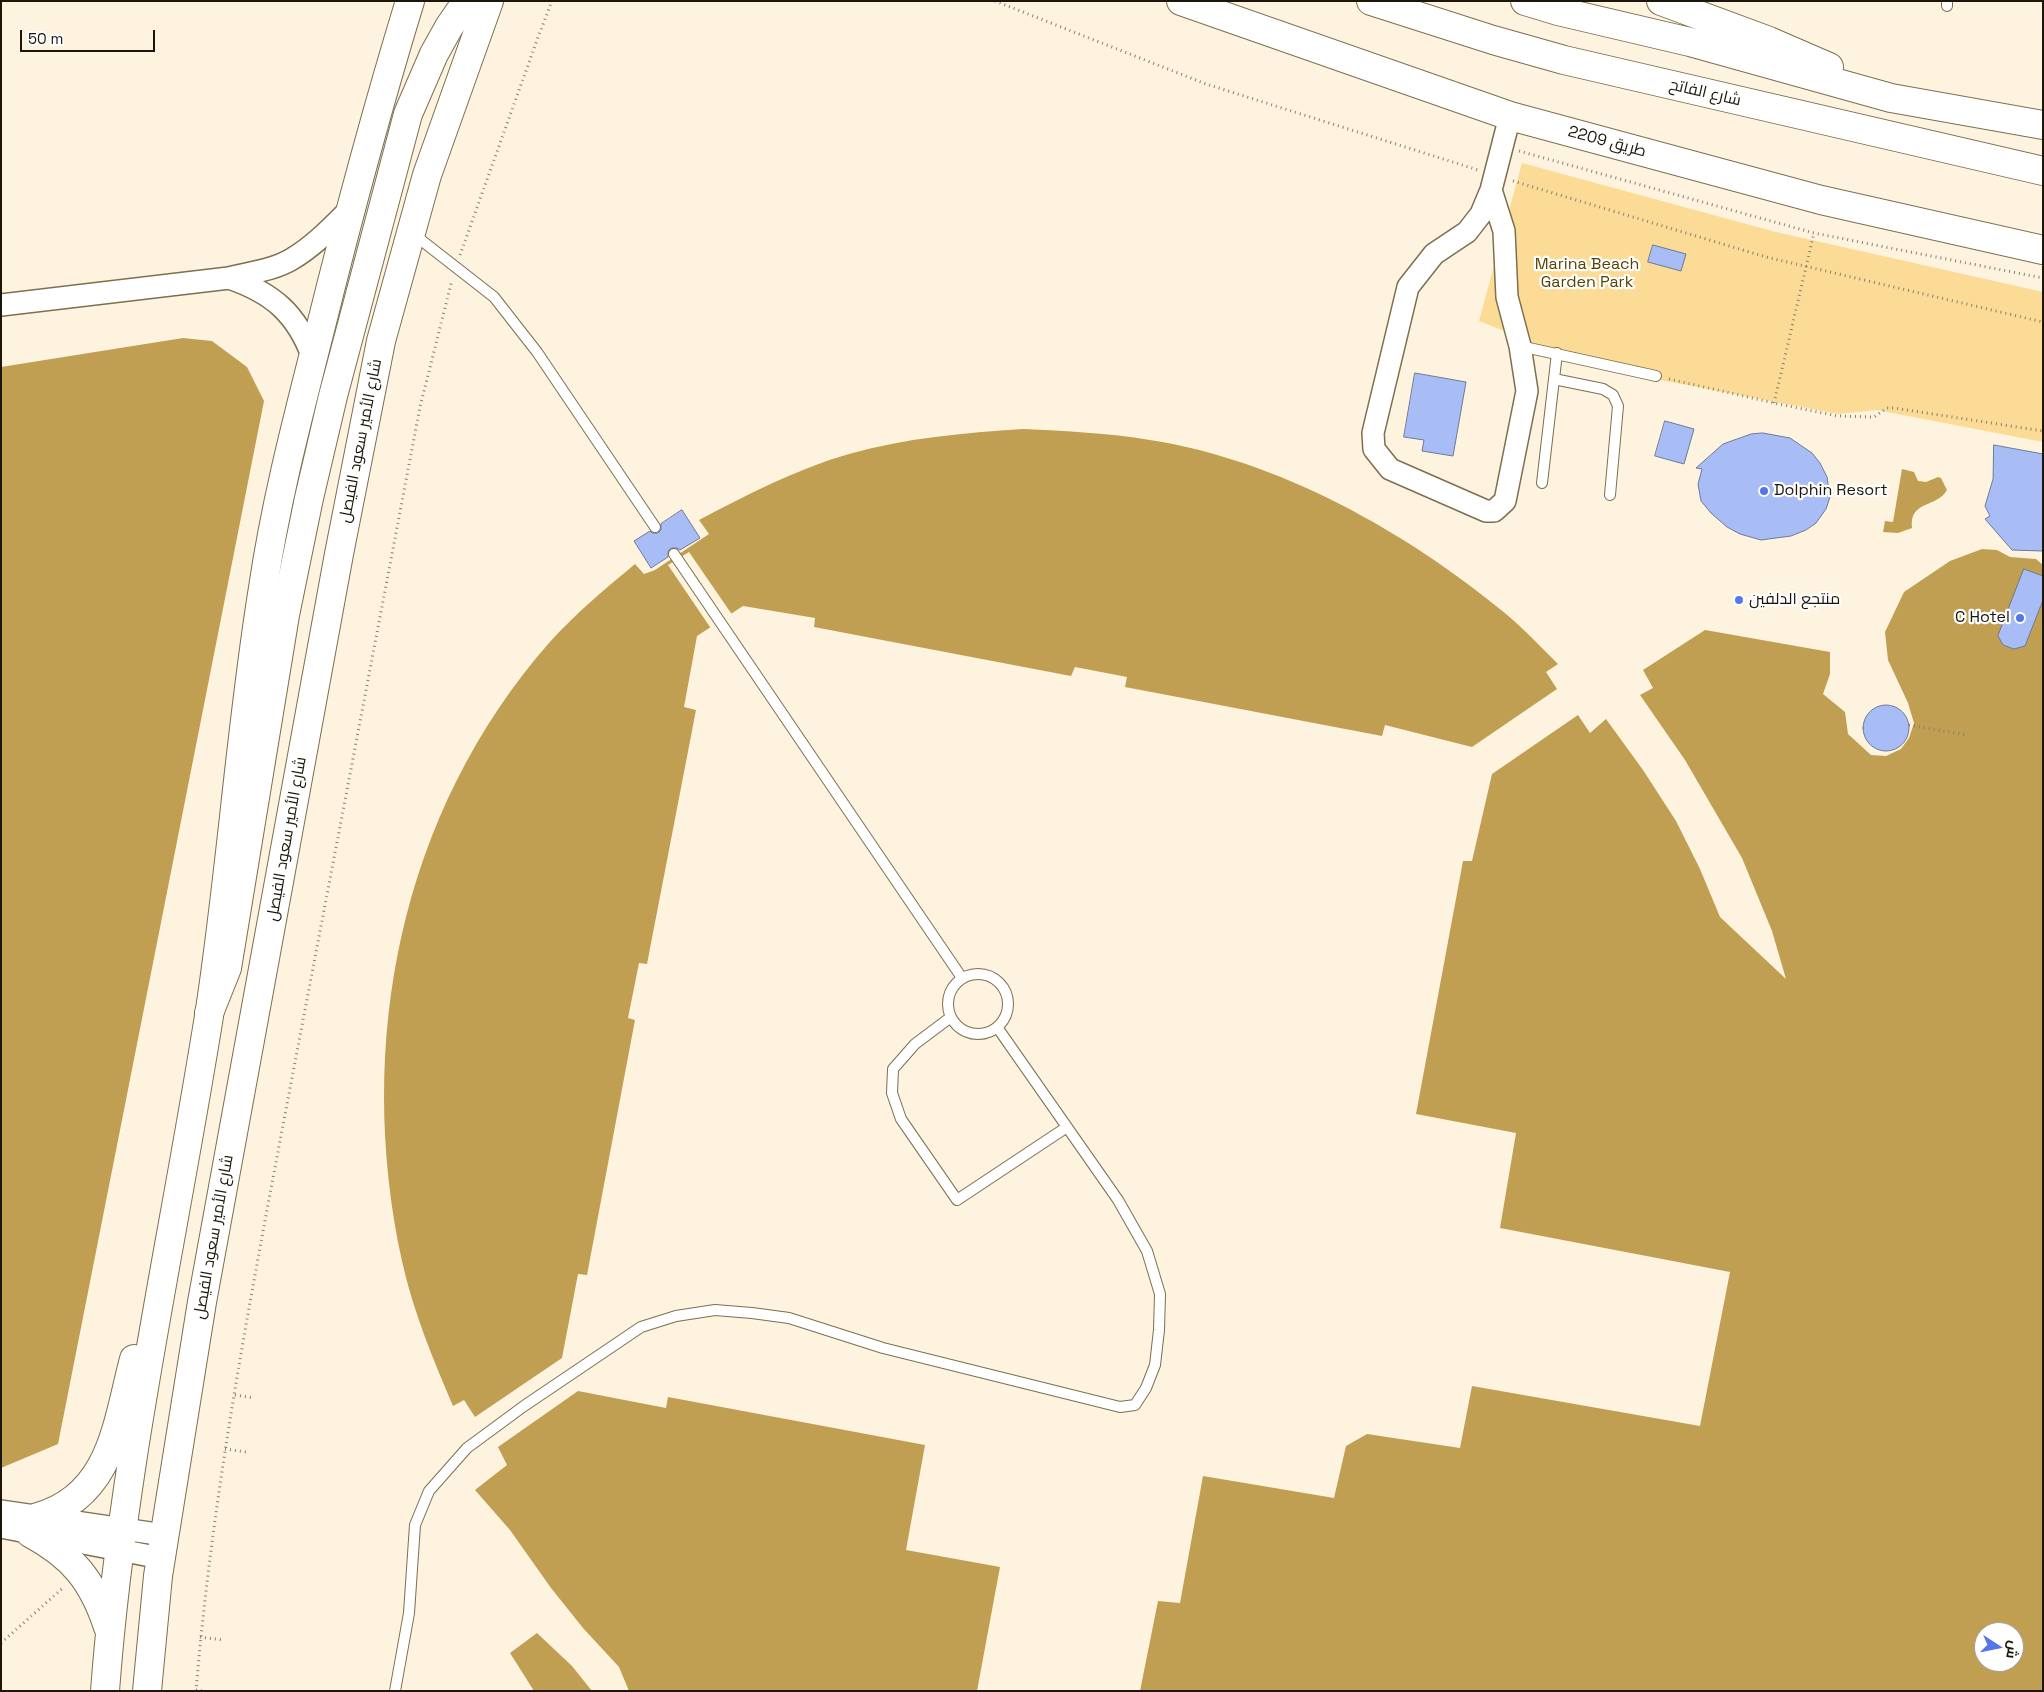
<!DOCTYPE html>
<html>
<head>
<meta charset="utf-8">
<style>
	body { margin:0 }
	#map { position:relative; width:2044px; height:1692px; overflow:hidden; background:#fdf3de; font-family:"Space Grotesk",Cairo,sans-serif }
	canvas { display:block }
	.frame { position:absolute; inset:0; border:2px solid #1b1609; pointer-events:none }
	.north { position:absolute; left:1974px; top:1622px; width:50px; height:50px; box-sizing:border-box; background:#fff; border:1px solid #a4a29d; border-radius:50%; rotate:101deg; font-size:14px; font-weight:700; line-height:20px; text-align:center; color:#1b1609 }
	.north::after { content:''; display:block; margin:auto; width:18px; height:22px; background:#5575ea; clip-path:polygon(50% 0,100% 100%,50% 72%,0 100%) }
	.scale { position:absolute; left:20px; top:30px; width:135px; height:22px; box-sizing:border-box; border:2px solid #1b1609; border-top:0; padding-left:6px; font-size:15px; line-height:18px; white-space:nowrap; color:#1b1609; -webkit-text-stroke:4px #fff; paint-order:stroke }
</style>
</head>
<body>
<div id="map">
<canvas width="2044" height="1692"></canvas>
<div class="frame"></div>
<div class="north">ش</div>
<div class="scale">50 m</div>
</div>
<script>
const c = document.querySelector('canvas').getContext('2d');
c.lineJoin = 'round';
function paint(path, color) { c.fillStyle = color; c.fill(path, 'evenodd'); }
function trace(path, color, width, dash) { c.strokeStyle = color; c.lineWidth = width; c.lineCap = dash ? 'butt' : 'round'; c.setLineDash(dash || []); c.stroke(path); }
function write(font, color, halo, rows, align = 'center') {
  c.font = font + ' "Space Grotesk",Cairo,sans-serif'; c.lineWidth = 4.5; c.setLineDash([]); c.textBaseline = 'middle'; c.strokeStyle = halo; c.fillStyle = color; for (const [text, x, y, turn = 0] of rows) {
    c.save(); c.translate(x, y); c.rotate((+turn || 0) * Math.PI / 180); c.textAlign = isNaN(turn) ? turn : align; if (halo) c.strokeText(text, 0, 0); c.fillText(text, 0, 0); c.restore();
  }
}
paint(new Path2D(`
	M 1522,163 L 1776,232 L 2043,292 L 2043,442 L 1877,410 L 1838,414 L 1510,351 L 1512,334 L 1479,321 Z`), '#fbdb95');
paint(new Path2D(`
	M 183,338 L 212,341 L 247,367 L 264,401 L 58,1444 L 1,1468 L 1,367 Z
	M 1023,429 C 1066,431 1108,433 1150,440 C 1279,460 1407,532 1506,614 C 1524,629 1541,647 1558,664 L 1546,672 L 1557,689 L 1472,747 L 1385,725 L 1382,736 L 1125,687 L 1127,677 L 1075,667 L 1071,676 L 814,627 L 815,618 L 743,606 L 697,636 L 684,707 L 696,710 L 647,964 L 639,963 L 628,1018 L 635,1020 L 587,1275 L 578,1274 L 562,1358 L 475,1417 L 464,1400 L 453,1406 C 433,1359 413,1311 402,1261 C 355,1043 400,813 549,643 C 575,614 605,589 635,564 L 644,574 L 655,570 L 709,534 L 699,520 C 747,495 796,469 849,454 C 905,438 964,433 1023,429 Z
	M 1902,469 L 1914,472 L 1918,481 L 1926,482 L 1938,477 L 1941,478 L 1947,490 C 1937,508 1909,500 1912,528 L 1898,533 L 1883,532 L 1885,521 L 1893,522 Z
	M 1982,549 L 1997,550 L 2010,557 L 2036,559 L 2043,565 L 2043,1691 L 1140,1691 L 1158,1601 L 1180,1603 L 1203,1476 L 1334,1498 L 1346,1446 L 1367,1434 L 1460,1448 L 1472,1386 L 1700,1426 L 1730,1272 L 1500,1228 L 1516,1133 L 1416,1114 L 1463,861 L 1472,861 L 1492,774 L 1578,715 L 1590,733 L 1606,719 L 1643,770 L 1676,821 L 1700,869 L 1720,917 L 1786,979 L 1772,931 L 1742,858 L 1685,760 L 1640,695 L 1653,688 L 1643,670 L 1705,630 L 1830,652 L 1830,674 L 1823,694 L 1845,712 L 1848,734 L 1871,755 L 1886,756 L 1901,749 L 1909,738 L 1914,723 L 1908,703 L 1888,660 L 1885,632 L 1904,592 L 1950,561 ZM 1984,1632 L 2014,1632 L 2014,1662 L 1984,1662 Z
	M 578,1391 L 666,1408 L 668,1397 L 925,1445 L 906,1550 L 1000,1567 L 977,1691 L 629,1691 L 619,1667 L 583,1628 L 551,1588 L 510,1530 L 475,1490 L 507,1465 L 498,1447 Z
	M 537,1633 L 572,1666 L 592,1691 L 534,1691 L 510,1653 Z`), '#c09f52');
paint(new Path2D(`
	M 689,552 L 733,616 L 712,630 L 668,565 Z`), '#fdf3de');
const building = new Path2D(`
	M 1653,245 L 1686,254 L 1681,271 L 1648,262 Z
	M 1415,373 L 1466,382 L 1453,456 L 1422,451 L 1424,440 L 1404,437 Z
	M 1665,421 L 1694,429 L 1684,464 L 1655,456 Z
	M 1763,433 L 1790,438 L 1812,453 L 1820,463 L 1827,477 L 1830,497 L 1826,509 L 1816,523 L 1806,530 L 1791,536 L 1761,540 L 1740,534 L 1727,527 L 1711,513 L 1701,501 L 1698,484 L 1702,469 L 1696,468 L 1723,444 L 1751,434 Z
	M 1994,445 L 2043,454 L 2043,551 L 2012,550 L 1985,519 L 1990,516 L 1985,506 L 1993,479 Z
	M 682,510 L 700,538 L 680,550 L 677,548 L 671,548 L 668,551 L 668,557 L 651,568 L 634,541 L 650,531 L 652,533 L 658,533 L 661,530 L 661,524 Z
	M 2024,569 L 2043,576 L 2043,600 L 2025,646 L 2014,649 L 2003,645 L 1998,636 Z
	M1863 728a23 23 0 1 1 46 0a23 23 0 1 1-46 0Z`);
paint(building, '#a8bdf5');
trace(building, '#6e7998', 1);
const lane = new Path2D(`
	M 1947,6 L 1947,1
	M 412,233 L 494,297 L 537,352 L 655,527
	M 1520,346 L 1656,376
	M 1554,379 L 1603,389 L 1613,395 L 1618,406 L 1610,495
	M 1542,483 L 1557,353
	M 674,554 L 962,978
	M948 1004a30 30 0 1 1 60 0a30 30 0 1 1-60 0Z
	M 951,1017 L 915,1044 L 893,1069 L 892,1093 L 901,1119 L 957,1200 L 1067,1127
	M 395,1691 L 409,1613 L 415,1525 L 429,1491 L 467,1448 L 524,1406 L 641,1327 L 676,1316 L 715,1310 L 752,1313 L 789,1318 L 883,1348 L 1120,1407 L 1135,1405 L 1146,1388 L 1155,1365 L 1159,1330 L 1160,1294 L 1147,1251 L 1118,1200 L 997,1027`);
const street = new Path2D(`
	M 1491,190 L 1504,231 L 1507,297 L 1520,346 L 1527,391 L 1505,501 L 1494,511 L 1486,511 L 1390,469 L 1374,449 L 1373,433 L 1408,287 L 1434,254 L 1467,232 L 1481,214 L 1491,190 L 1510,116
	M 229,278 C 273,293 297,314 313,358
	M 1,305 L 229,278 C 249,273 274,270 292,259 C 314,246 332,227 350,209
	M 1,1511 L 164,1535
	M 1,1527 L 161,1558`);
const secondary = new Path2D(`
	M 1181,1 L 1510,116 L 1821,200 L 2043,250
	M 38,1517 C 112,1496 117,1423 134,1359
	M 30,1533 C 73,1556 93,1581 108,1627
	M 105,1691 C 122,1464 173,1241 209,1016 C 231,874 240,730 263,588 C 276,499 299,413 321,326 C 348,217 377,109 410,1
	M 147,1691 L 158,1576 L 202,1302 L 339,554 L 381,341 L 427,175 L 489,1`);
const primary = new Path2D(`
	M 1371,1 L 1493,40 L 1564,60 L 2043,171
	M 1525,1 L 1558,11 L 1690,42 L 1891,98 L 2043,125
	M 1661,1 L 1769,41 L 1829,67
	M 209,1013 L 227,968 L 285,615 L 309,498 L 333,396 L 408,114 L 434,54 L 449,27 L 467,1`);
trace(lane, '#7d6f4f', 12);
trace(street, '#7d6f4f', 24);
trace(secondary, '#7d6f4f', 30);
trace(primary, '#7d6f4f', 30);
trace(new Path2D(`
	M 995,1 L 1206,84 L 1478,170
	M 1519,151 L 1814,233 L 2043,278
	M 1513,181 L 1766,257 L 2043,322
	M 460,255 L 537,40 L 552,1
	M 1669,379 L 1774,403 L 1837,416 L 1874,417 L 1887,408 L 1894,408 L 2043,431
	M 1774,403 L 1814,233
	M 1909,725 L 1967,735
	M 235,1395 L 254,1398
	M 225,1449 L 246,1452
	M 200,1637 L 223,1640
	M 1,1643 L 64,1587
	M 196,1690 L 203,1691
	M 196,1691 C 213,1486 253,1284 291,1083 C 334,858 377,633 420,407 L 452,280`), '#898170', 3, [1, 4]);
trace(lane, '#fff', 10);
trace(street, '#fff', 21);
trace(secondary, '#fff', 28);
trace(primary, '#fff', 28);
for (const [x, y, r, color] of [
	[1764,491,5,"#5575ea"],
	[1739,600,5,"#5575ea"],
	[2020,618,5,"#5575ea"]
]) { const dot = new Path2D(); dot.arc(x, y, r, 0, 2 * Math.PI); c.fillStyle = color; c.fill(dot); trace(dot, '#fff', 2); }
write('16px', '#1b1609', '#fff', [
	["شارع الفاتح",1705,93,13],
	["طريق 2209",1607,142,15],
	["شارع الأمير سعود الفيصل",361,441,-79],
	["شارع الأمير سعود الفيصل",287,839,-80],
	["شارع الأمير سعود الفيصل",214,1237,-80]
]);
write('16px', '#594200', '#fff', [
	["Marina Beach",1587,265],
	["Garden Park",1587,283]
]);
write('16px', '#1b1609', '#fff', [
	["Dolphin Resort",1774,491],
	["منتجع الدلفين",1749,600],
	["C Hotel",2010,618,"right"]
], 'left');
</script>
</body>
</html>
